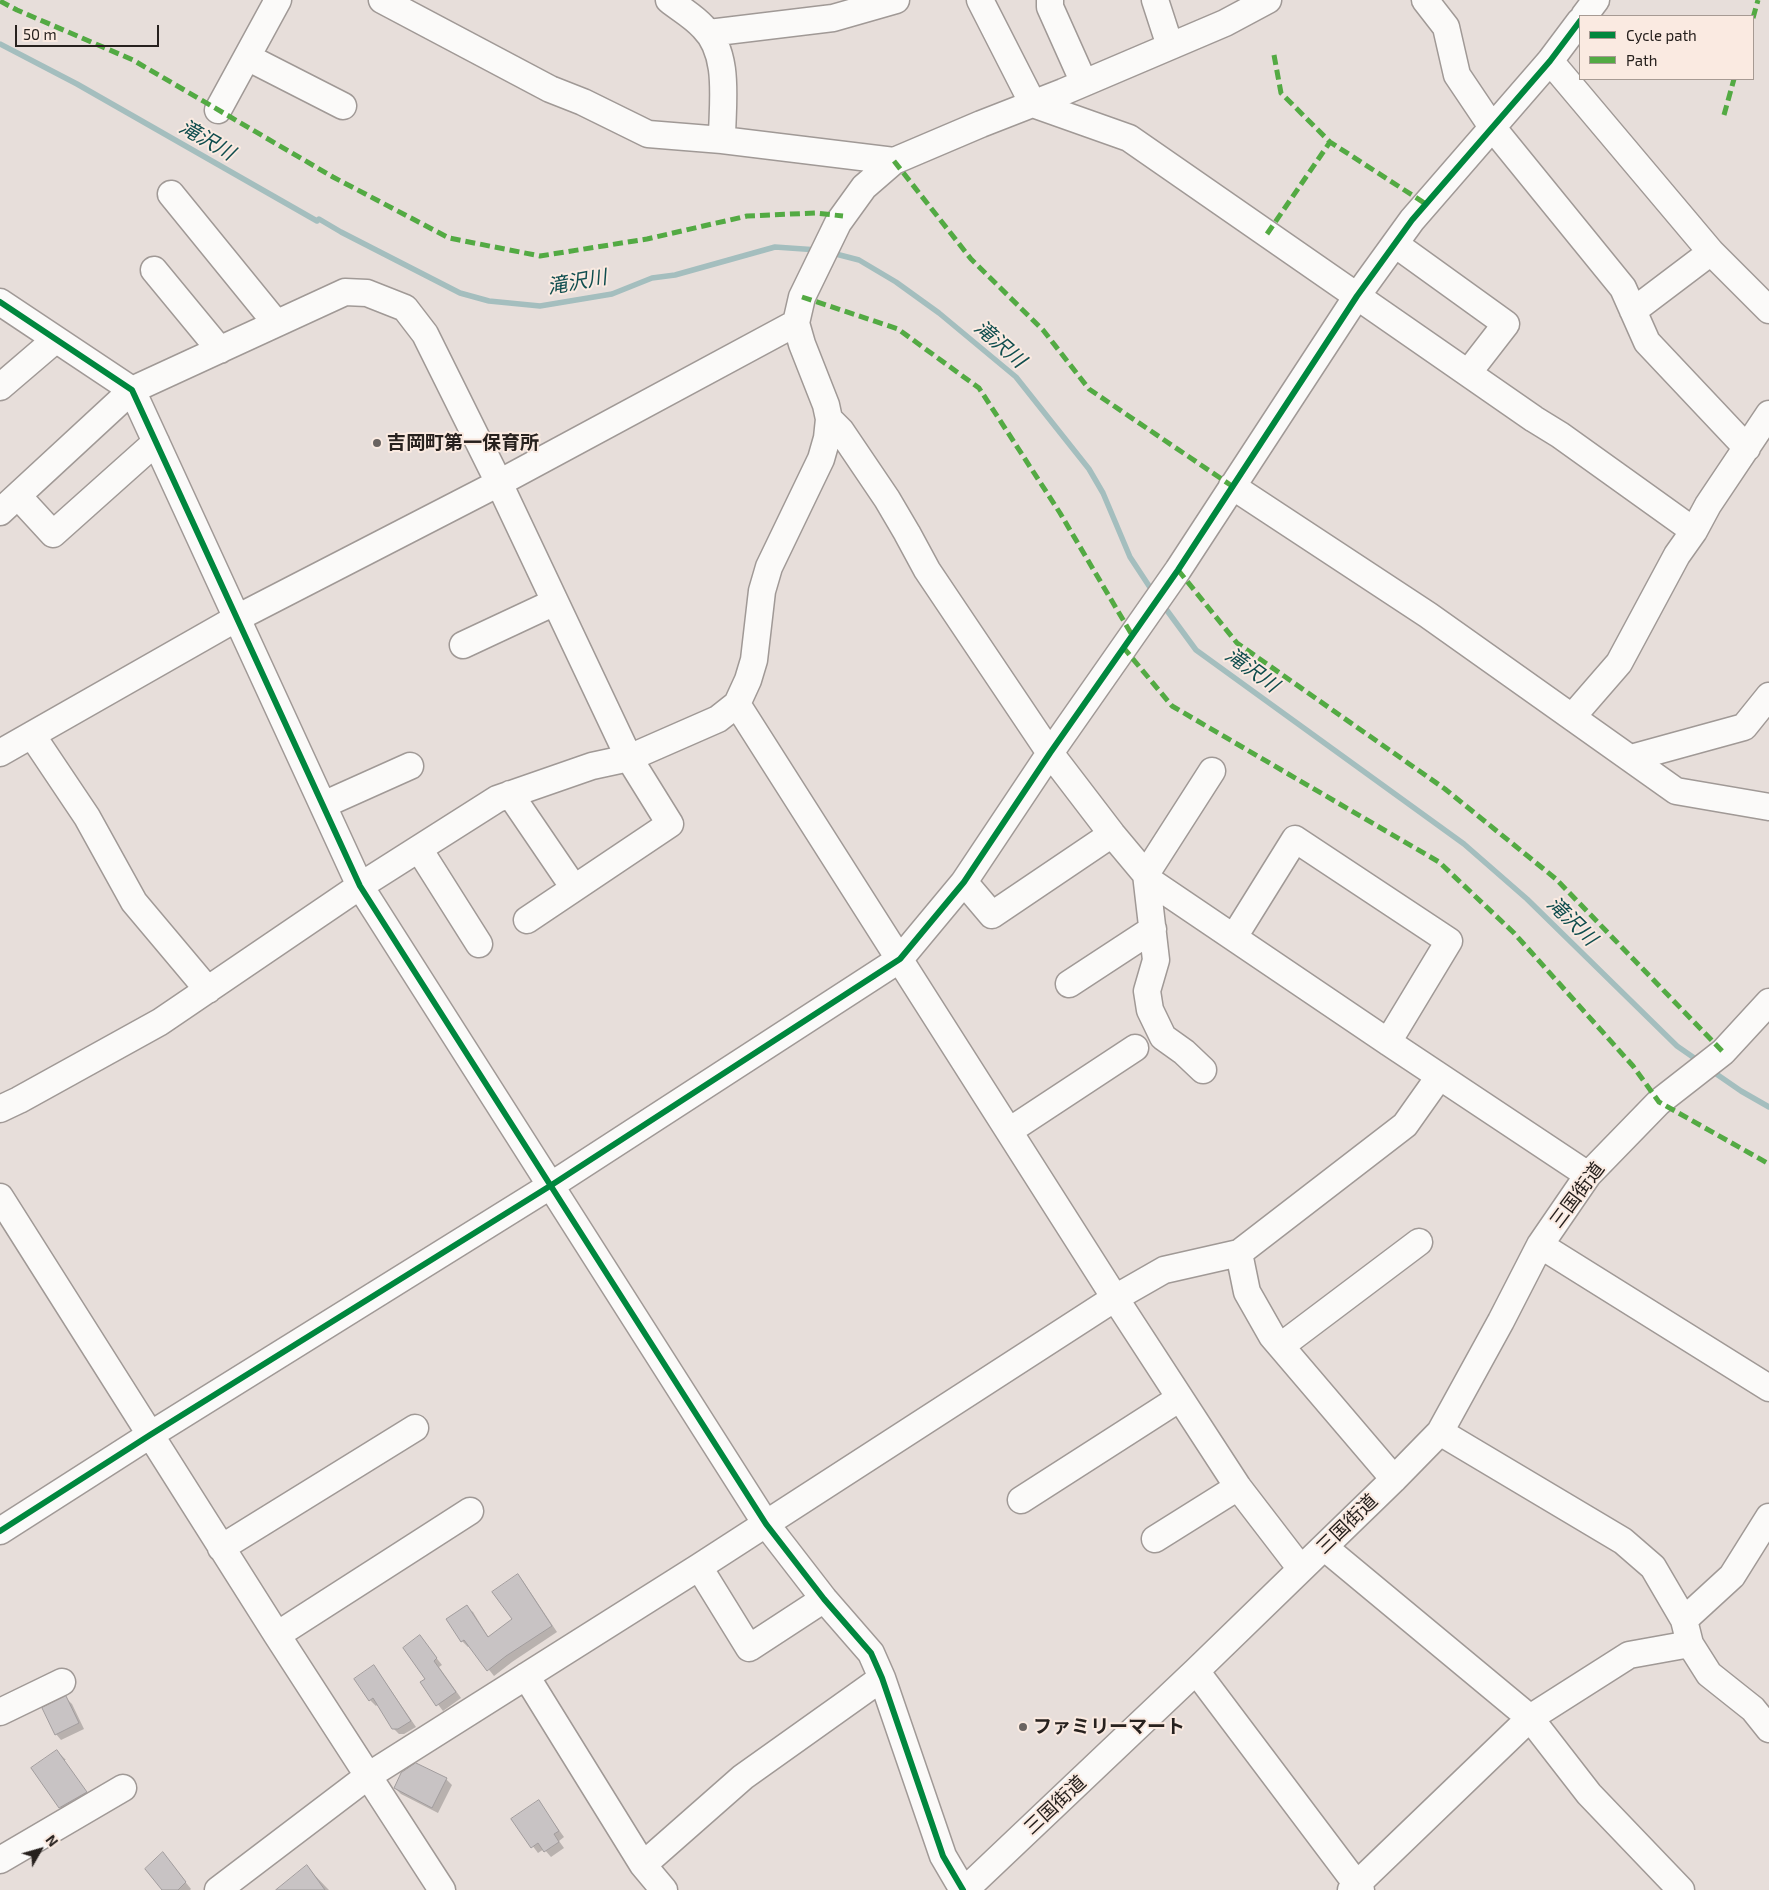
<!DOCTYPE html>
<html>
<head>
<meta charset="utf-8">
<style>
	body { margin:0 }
	#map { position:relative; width:1769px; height:1890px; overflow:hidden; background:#e7deda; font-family:"Exo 2",sans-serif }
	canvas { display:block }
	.legend { position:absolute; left:1579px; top:15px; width:175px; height:65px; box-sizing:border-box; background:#faeae1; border:1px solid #a69a93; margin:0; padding:6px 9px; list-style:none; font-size:15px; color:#27211e }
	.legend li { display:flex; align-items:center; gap:10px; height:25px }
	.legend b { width:25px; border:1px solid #a69a93 }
	.north { position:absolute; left:15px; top:1825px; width:50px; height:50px; -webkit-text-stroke:4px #faeae1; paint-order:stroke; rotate:52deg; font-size:14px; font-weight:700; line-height:20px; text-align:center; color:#27211e }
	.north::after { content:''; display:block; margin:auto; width:18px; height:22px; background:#27211e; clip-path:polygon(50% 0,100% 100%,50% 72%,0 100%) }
	.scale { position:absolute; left:15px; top:25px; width:144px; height:22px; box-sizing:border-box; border:2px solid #27211e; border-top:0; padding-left:6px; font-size:15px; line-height:18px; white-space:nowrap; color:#27211e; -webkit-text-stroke:4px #faeae1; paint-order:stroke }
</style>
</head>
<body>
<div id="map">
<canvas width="1769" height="1890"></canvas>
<ul class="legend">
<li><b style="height:6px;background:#00873e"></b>Cycle path</li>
<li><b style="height:6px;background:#53aa43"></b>Path</li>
</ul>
<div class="north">N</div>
<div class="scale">50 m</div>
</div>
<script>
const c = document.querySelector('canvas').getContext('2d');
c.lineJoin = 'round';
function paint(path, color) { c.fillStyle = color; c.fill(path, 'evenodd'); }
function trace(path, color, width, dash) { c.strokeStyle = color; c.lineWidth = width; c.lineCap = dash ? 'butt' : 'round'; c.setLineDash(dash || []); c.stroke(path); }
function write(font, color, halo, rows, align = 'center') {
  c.font = font + ' "Exo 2","Noto Sans JP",sans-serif'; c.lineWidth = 4; c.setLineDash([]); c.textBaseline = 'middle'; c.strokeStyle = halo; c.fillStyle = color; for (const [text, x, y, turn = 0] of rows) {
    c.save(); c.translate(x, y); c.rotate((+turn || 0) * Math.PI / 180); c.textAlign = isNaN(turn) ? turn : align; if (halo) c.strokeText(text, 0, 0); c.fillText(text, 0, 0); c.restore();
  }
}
paint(new Path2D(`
	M 518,1576 L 523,1581 L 557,1632 L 512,1662 L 494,1676 L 470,1646 L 468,1647 L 462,1641 L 467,1607 L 473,1612 L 489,1638 L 513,1620 Z
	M 420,1637 L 442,1665 L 439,1667 L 461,1698 L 443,1711 L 422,1683 L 427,1679 Z
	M 373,1667 L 379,1673 L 416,1727 L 404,1734 L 399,1734 L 393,1728 L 378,1704 L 376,1706 L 370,1700 L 356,1679 Z
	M 66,1698 L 72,1704 L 84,1729 L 61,1740 L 56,1734 Z
	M 57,1751 L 66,1760 L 63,1760 L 89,1798 L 69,1817 L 60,1807 Z
	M 446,1779 L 452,1785 L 438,1813 L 401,1794 L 395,1788 Z
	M 539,1802 L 564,1837 L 559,1841 L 564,1848 L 551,1857 L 544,1849 L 538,1853 L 513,1820 Z
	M 168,1860 L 191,1889 L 190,1890 L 163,1890 Z
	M 307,1867 L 325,1886 L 329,1890 L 287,1890 Z`), '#0003');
trace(new Path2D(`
	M 0,44 L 77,84 L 317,221 L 319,219 L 341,232 L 460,293 L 489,301 L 540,306 L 612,294 L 652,278 L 675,275 L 775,247 L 818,250
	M 832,253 L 859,260 L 896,282 L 939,313 L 1016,377 L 1089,469 L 1103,493 L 1130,557 L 1153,592
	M 1163,605 L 1196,650 L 1464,844 L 1527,899 L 1677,1046 L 1700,1062
	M 1712,1071 L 1741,1091 L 1769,1107`), '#a4bebe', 5.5);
const building = new Path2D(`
	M 518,1574 L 552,1626 L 506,1656 L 487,1671 L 464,1640 L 461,1642 L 446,1619 L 467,1605 L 488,1637 L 512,1619 L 492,1592 Z
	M 420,1635 L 437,1658 L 434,1661 L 456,1692 L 436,1706 L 420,1682 L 425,1679 L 403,1648 Z
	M 374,1665 L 411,1721 L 398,1729 L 392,1729 L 373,1698 L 369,1701 L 354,1679 Z
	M 66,1696 L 79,1723 L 55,1735 L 42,1708 Z
	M 57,1750 L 87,1792 L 59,1808 L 31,1768 Z
	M 416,1763 L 447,1778 L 432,1808 L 394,1788 L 401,1773 Z
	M 539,1800 L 559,1831 L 554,1834 L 559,1842 L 544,1852 L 538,1843 L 531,1848 L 511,1819 Z
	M 163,1852 L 186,1882 L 178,1890 L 162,1890 L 145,1869 Z
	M 307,1865 L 325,1890 L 276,1890 Z`);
paint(building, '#c8c3c4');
trace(building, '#a19c9d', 1);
const minor = new Path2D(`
	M 382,0 L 550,89 L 583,102 L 648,134 L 722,140 L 894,161
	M 669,0 C 680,9 693,16 703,27 C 731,54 722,104 722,140
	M 980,0 L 1033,104 L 1129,138 L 1534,419 L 1560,435 L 1694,531
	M 1050,0 L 1050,7 L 1084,83
	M 1155,0 L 1170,46
	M 1425,0 L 1446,27 L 1457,75 L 1492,127 L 1623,288 L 1647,342 L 1747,448
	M 1584,16 L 1596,0
	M 709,33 L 833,18 L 896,0
	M 247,57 L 343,106
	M 1550,61 L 1711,252 L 1769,310
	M 218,110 L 278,0
	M 171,194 L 276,323
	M 1395,244 L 1506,324 L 1468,373
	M 154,270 L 220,350
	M 0,302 L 132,390 L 360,886 L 766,1524 L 824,1599 L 871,1653 L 882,1678 L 943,1856 L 963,1890
	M 1633,311 L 1711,252
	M 0,387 L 55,340
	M 829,419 L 841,431 L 887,499 L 907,533 L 927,570 L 1050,753 L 1112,834 L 1153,883 L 1388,1042 L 1588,1175
	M 1232,486 L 1428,615 L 1676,791 L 1769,807
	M 18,496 L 53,534 L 156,442
	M 0,512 L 132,390 L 345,292 L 367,293 L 405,308 L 425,334 L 499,483 L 629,758 L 670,824 L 527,920
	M 463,645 L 555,602
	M 737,704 L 1115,1298 L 1238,1487 L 1301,1569
	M 1573,716 L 1619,663 L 1677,555 L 1694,531 L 1708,505 L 1769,414
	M 32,735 L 87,817 L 134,902 L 208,990
	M 0,753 L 237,618 L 499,483 L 796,323
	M 1631,758 L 1744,727 L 1769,696
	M 510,794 L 574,888
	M 323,805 L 410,766
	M 419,849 L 479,944
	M 964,882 L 992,915 L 1112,834
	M 1234,937 L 1295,839 L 1449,941 L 1388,1042
	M 1069,984 L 1153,929
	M 1203,1070 L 1184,1052 L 1163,1037 L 1150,1010 L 1147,991 L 1156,960 L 1146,874 L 1212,771
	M 0,1109 L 19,1100 L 160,1022 L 360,886 L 497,799 L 592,766 L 629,758 L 718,719 L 737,704 L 748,680 L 754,660 L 762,591 L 769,567 L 821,459 L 827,438 L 829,419 L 826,405 L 802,344 L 796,323 L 802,297 L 838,223 L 864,187 L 894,161 L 981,124 L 1063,92 L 1225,23 L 1268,0
	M 1009,1131 L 1135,1048
	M 0,1197 L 277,1635 L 442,1890
	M 1540,1245 L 1769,1388
	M 1239,1253 L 1247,1292 L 1272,1336 L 1394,1479
	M 1281,1346 L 1419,1242
	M 1440,1432 L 1623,1541 L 1653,1567 L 1684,1620 L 1690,1644 L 1709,1674 L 1753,1709 L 1769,1729
	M 1021,1500 L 1180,1398
	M 0,1531 L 150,1435 L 550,1186 L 900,959 L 964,882 L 1050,753 L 1178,570 L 1357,296 L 1412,220 L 1550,61 L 1580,21
	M 1155,1539 L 1238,1487
	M 1324,1547 L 1530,1718 L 1589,1794 L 1681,1890
	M 221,1548 L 415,1428
	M 699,1567 L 749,1648 L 824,1599
	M 1684,1620 L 1732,1576 L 1769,1517
	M 277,1635 L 470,1511
	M 1196,1671 L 1361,1890
	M 526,1676 L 643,1865 L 664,1890
	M 0,1712 L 62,1682
	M 0,1860 L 123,1788
	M 643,1865 L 743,1777 L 882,1678
	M 218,1890 L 368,1776 L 699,1567 L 1115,1298 L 1164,1270 L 1239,1253 L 1405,1125 L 1439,1077
	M 965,1890 L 1196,1671 L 1394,1479 L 1440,1432 L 1501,1321 L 1540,1245 L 1588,1175 L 1659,1102 L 1723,1052 L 1769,1002
	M 1351,1890 L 1530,1718 L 1629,1655 L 1690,1644`);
trace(minor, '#a09996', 29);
trace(minor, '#fbfaf9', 26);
trace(new Path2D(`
	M 0,1 L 17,10 L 133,60 L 333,177 L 449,238 L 540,256 L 647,239 L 747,216 L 815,213 L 843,216
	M 1753,18 L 1758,0
	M 1274,55 L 1281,93 L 1330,142 L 1426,204
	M 1724,115 L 1734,79
	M 894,161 L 971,259 L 1043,330 L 1089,389 L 1232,486
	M 1267,234 L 1330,142
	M 802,297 L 898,329 L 979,388 L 1060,513 L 1132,635
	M 1178,570 L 1237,643 L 1445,789 L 1556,879 L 1723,1052
	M 1123,647 L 1172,706 L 1439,862 L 1514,933 L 1633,1066 L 1659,1102 L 1769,1164`), '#53aa43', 5, [10, 5]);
trace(new Path2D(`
	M 0,302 L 132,390 L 360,886 L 766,1524 L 824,1599 L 871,1653 L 882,1678 L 943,1856 L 963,1890
	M 0,1531 L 150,1435 L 550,1186 L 900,959 L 964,882 L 1050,753 L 1178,570 L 1357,296 L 1412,220 L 1550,61 L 1580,21`), '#00873e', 6);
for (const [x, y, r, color] of [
	[377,443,5,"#6a6360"],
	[1023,1727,5,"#6a6360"]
]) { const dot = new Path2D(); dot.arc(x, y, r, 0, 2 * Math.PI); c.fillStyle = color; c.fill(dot); trace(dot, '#faeae1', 2); }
write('bold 19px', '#27211e', '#faeae1', [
	["吉岡町第一保育所",387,443],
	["ファミリーマート",1033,1727]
], 'left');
write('19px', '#27211e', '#faeae1', [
	["三国街道",1577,1195,-53],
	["三国街道",1347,1524,-44],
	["三国街道",1055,1805,-43]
]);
write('italic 20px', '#0f4d4e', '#faeae1', [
	["滝沢川",207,140,30],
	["滝沢川",577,282,-10],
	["滝沢川",1000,344,41],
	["滝沢川",1252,670,36],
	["滝沢川",1572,921,44]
]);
</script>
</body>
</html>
